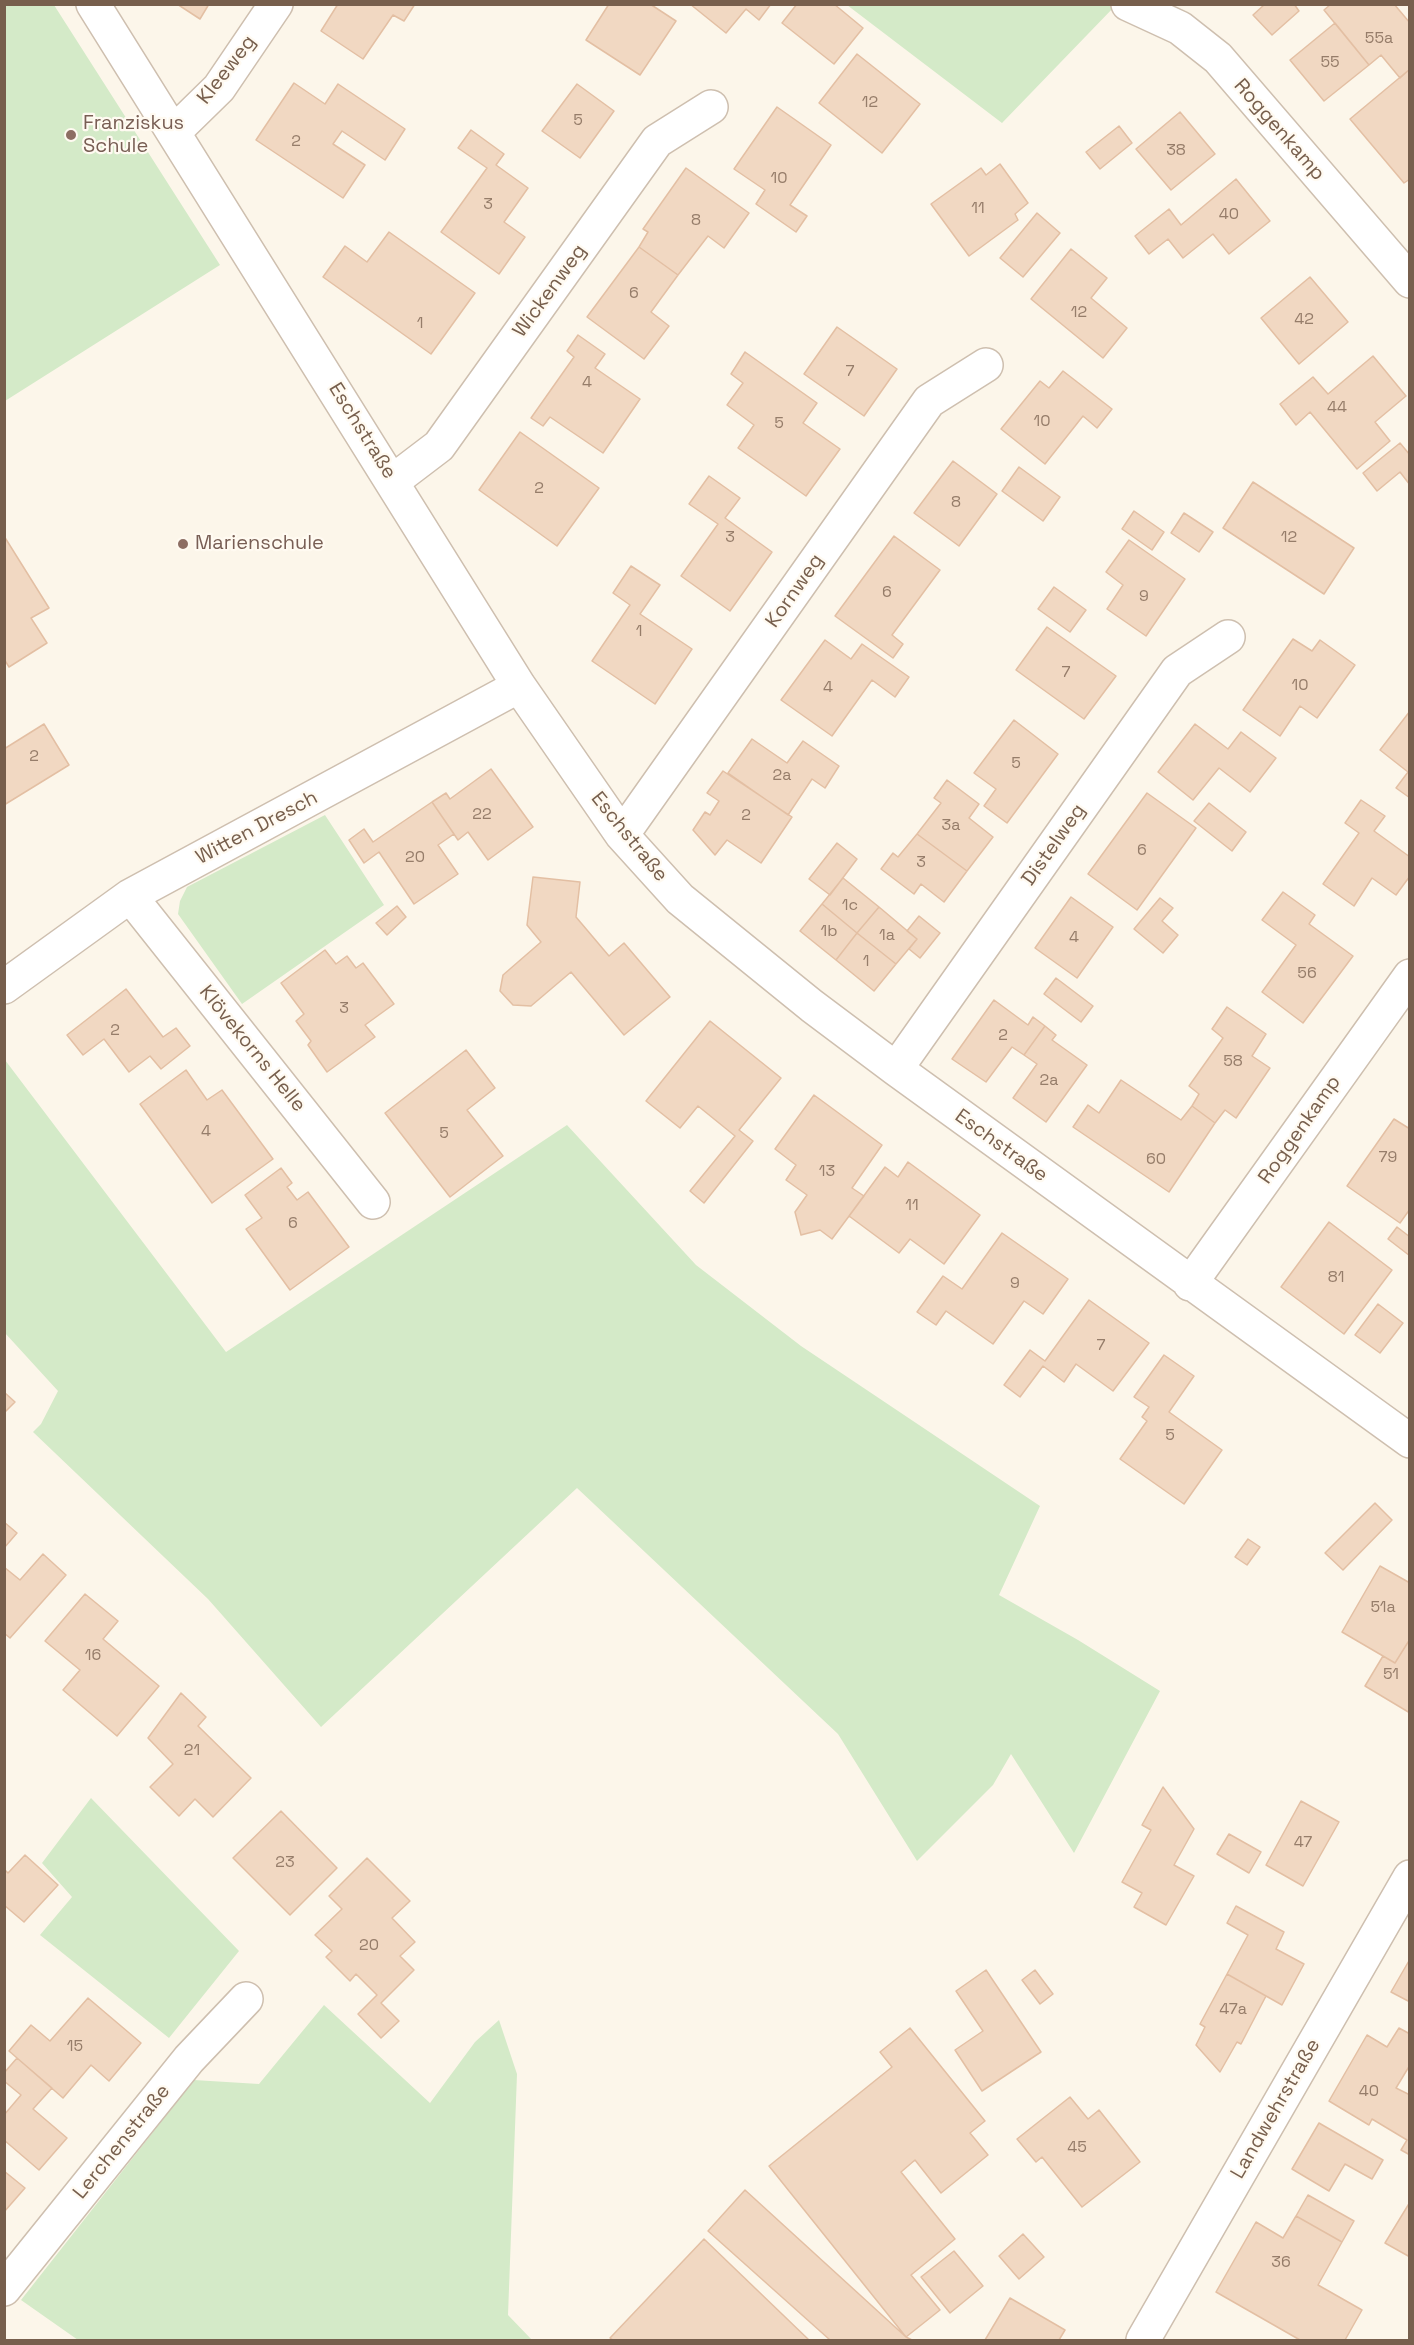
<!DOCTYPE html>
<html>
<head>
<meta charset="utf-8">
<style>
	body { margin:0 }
	#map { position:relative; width:1414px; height:2345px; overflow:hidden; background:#fcf6ea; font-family:"Space Grotesk",sans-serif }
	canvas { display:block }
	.frame { position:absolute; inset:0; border:6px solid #775f4d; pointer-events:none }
</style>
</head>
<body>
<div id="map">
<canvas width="1414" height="2345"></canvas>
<div class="frame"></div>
</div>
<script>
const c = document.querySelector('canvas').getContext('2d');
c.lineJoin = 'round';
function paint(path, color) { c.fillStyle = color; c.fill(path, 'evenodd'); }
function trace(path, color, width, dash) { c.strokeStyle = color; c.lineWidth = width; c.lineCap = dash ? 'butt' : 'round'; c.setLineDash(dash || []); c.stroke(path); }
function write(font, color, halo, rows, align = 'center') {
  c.font = font + ' "Space Grotesk",sans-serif'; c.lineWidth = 4.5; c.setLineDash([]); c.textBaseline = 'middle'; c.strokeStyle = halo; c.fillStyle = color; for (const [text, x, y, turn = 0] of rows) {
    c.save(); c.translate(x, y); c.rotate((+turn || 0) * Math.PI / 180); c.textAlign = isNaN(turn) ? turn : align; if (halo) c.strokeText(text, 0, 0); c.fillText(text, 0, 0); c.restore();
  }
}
paint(new Path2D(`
	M 5,4 L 54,5 L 220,265 L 5,401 Z
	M 847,5 L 1116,5 L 1002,123 Z
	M 325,815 L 384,905 L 242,1004 L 178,914 L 180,901 L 187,887 Z
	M 5,1060 L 226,1352 L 567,1125 L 696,1265 L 801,1346 L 1040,1506 L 999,1595 L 1078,1640 L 1160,1691 L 1074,1853 L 1011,1754 L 993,1785 L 917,1861 L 838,1734 L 577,1488 L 321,1727 L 208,1599 L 33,1432 L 41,1424 L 58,1391 L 5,1333 Z
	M 91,1798 L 239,1951 L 169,2038 L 40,1935 L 72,1897 L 42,1863 Z
	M 324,2005 L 430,2103 L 475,2042 L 499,2020 L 517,2074 L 508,2315 L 532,2340 L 78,2340 L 21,2300 L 194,2080 L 259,2084 Z`), '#d4eac8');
const building = new Path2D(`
	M 177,4 L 209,4 L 200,19 Z
	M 338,4 L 415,4 L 404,21 L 393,15 L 363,59 L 321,31 Z
	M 609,4 L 650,4 L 676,21 L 640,75 L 586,40 Z
	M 690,4 L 771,4 L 759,20 L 746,9 L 726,33 Z
	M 797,4 L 834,4 L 863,28 L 834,64 L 782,23 Z
	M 1265,4 L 1294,4 L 1299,11 L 1272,35 L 1253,15 Z
	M 1331,4 L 1394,4 L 1410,23 L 1410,69 L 1400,78 L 1381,55 L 1369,65 L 1324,10 Z
	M 1335,23 L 1369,65 L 1324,101 L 1290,60 Z
	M 857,54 L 920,104 L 882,153 L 819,103 Z
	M 1410,69 L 1410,179 L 1404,183 L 1350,119 Z
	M 294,83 L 325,104 L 338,84 L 405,129 L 385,160 L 342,131 L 333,144 L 365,165 L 343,198 L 256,140 Z
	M 577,84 L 614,111 L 580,158 L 542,131 Z
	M 777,107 L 831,145 L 790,205 L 807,216 L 796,232 L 756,204 L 765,190 L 734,169 Z
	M 1180,112 L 1215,154 L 1171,190 L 1136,149 Z
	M 1119,126 L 1132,143 L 1100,169 L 1086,152 Z
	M 471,130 L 504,154 L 496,165 L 528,188 L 504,222 L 525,237 L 499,274 L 441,232 L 487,168 L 458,148 Z
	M 1000,164 L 1028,203 L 1015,214 L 1018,220 L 969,256 L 931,204 L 981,168 L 986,175 Z
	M 686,168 L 749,213 L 724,248 L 708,236 L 678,275 L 639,247 L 648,232 L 643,229 Z
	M 1236,179 L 1270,221 L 1229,254 L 1213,234 L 1183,258 L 1168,239 L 1149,254 L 1135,236 L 1169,209 L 1181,225 Z
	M 1037,213 L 1060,233 L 1023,277 L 1000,258 Z
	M 389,232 L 475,293 L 431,354 L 323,277 L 345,246 L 367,262 Z
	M 639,247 L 678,275 L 651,312 L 669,326 L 644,359 L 587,317 Z
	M 1071,249 L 1107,278 L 1091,298 L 1127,328 L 1103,358 L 1031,299 Z
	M 1310,277 L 1348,322 L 1299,364 L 1261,318 Z
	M 837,327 L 897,369 L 864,416 L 804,374 Z
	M 578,335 L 605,354 L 595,368 L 640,399 L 603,453 L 550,417 L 543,426 L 531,418 L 574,357 L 567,351 Z
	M 745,352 L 817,403 L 803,423 L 840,449 L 806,496 L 738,448 L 754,425 L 727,405 L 743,383 L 731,374 Z
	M 1373,356 L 1406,396 L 1375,422 L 1390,441 L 1357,469 L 1310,412 L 1296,425 L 1280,404 L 1313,377 L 1328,394 Z
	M 1063,371 L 1112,409 L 1097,428 L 1083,416 L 1045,464 L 1001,429 L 1040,381 L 1049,388 Z
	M 520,432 L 599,488 L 557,546 L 479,490 Z
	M 1400,443 L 1410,455 L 1410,485 L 1400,472 L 1377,491 L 1363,473 Z
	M 953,461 L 997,494 L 959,546 L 914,513 Z
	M 1019,467 L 1060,497 L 1043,521 L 1002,491 Z
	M 709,476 L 740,498 L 725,518 L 772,552 L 730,611 L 681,576 L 718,524 L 689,504 Z
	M 1253,482 L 1354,548 L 1324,594 L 1223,528 Z
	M 1134,511 L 1164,532 L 1152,550 L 1122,529 Z
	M 1184,513 L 1213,532 L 1199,552 L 1171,533 Z
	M 4,536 L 49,608 L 31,618 L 47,643 L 9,667 L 4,659 Z
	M 894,536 L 940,570 L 892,635 L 903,644 L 893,658 L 835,616 Z
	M 1129,540 L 1185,579 L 1146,636 L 1107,609 L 1123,585 L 1106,572 Z
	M 631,566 L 660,585 L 640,614 L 692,649 L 655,704 L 592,661 L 630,605 L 613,593 Z
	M 1054,587 L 1086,610 L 1070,632 L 1038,609 Z
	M 1047,627 L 1116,676 L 1084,719 L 1016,670 Z
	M 1293,639 L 1312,651 L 1320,640 L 1355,665 L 1317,718 L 1300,706 L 1280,736 L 1243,710 Z
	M 825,640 L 851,659 L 862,644 L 909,677 L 895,697 L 872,680 L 832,736 L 781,700 Z
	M 1410,711 L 1410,798 L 1396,788 L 1408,772 L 1380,750 Z
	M 1014,720 L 1058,754 L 1007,823 L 984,806 L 996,789 L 974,773 Z
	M 44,724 L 69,765 L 4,805 L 4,749 Z
	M 1195,724 L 1228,749 L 1241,732 L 1276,758 L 1250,792 L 1219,768 L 1193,800 L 1158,772 Z
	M 752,739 L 787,763 L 803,741 L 839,766 L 825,788 L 812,779 L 788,815 L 728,773 Z
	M 491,769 L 533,827 L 488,860 L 468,832 L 458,840 L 432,802 L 446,793 L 450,799 Z
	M 723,771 L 792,817 L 761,863 L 727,840 L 715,855 L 693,830 L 705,812 L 710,815 L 719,801 L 707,793 Z
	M 947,780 L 979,804 L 969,818 L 993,837 L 967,871 L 917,834 L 941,803 L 934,798 Z
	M 1147,793 L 1196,828 L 1137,910 L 1088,874 Z
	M 1361,800 L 1385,816 L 1374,831 L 1410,857 L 1410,876 L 1396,895 L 1372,878 L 1354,906 L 1323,884 L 1359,833 L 1345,823 Z
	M 432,802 L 454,834 L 438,845 L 458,874 L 414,904 L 379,852 L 364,863 L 349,840 L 364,829 L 373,842 Z
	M 1209,803 L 1246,832 L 1232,851 L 1194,821 Z
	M 917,834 L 967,871 L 944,902 L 921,884 L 914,894 L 881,869 L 893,853 L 898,857 Z
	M 837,843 L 857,859 L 830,895 L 809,879 Z
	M 533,877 L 580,882 L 576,917 L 609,956 L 624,943 L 670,997 L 624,1035 L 571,972 L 531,1006 L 513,1005 L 500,991 L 503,975 L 541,942 L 527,925 Z
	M 843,878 L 879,907 L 857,933 L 822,904 Z
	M 1283,892 L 1315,915 L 1309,924 L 1353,956 L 1303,1023 L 1262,992 L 1296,945 L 1262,920 Z
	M 1071,897 L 1113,927 L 1077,978 L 1035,948 Z
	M 1160,898 L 1173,908 L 1162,921 L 1178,935 L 1163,953 L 1134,929 Z
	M 822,904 L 857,933 L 836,960 L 800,931 Z
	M 397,906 L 406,917 L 387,935 L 376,923 Z
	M 879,907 L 917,939 L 896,964 L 857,933 Z
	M 919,916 L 940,933 L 920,958 L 909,949 L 917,939 L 907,931 Z
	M 857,933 L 896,964 L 874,991 L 836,960 Z
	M 325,950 L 336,964 L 347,956 L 356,968 L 363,963 L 394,1004 L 365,1025 L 375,1037 L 327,1072 L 308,1045 L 311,1041 L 296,1021 L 304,1014 L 281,983 Z
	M 1056,978 L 1093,1006 L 1081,1022 L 1044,994 Z
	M 126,989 L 163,1037 L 176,1028 L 190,1046 L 161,1069 L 150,1056 L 129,1072 L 104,1039 L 83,1055 L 67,1035 Z
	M 994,1000 L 1028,1025 L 1033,1017 L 1045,1026 L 1024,1055 L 1012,1047 L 986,1082 L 952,1059 Z
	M 1227,1007 L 1266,1034 L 1252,1056 L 1270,1068 L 1236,1118 L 1225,1110 L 1215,1123 L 1192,1106 L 1199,1094 L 1189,1086 L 1223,1038 L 1212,1029 Z
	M 710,1021 L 781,1078 L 739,1130 L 753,1141 L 704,1203 L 690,1191 L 735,1136 L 698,1106 L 680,1128 L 646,1101 Z
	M 1045,1026 L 1056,1035 L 1052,1040 L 1087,1065 L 1046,1122 L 1013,1098 L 1037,1064 L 1024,1055 Z
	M 466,1050 L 495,1088 L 467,1110 L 503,1156 L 450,1197 L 385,1113 Z
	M 186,1070 L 207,1100 L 222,1090 L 273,1159 L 212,1203 L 140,1104 Z
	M 1121,1080 L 1181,1120 L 1192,1106 L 1215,1123 L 1169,1192 L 1073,1127 L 1088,1105 L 1099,1113 Z
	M 814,1095 L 882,1145 L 852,1188 L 864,1196 L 832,1239 L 820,1230 L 801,1235 L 795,1212 L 807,1195 L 786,1180 L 796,1165 L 775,1149 Z
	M 1394,1119 L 1410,1129 L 1410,1209 L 1400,1223 L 1347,1186 Z
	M 908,1162 L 980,1215 L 944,1264 L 910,1239 L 899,1253 L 849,1216 L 885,1167 L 898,1177 Z
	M 281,1168 L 292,1183 L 287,1187 L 297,1200 L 308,1192 L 349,1247 L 290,1290 L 246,1229 L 262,1218 L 245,1195 Z
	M 1329,1222 L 1392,1270 L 1344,1334 L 1281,1287 Z
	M 1397,1227 L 1410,1237 L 1410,1256 L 1388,1239 Z
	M 1002,1233 L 1068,1279 L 1043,1314 L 1024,1301 L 993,1344 L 946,1311 L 936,1325 L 917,1312 L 943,1276 L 962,1289 Z
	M 1089,1300 L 1149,1343 L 1113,1391 L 1076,1364 L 1064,1382 L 1043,1366 L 1020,1397 L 1004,1385 L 1030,1350 L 1045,1361 Z
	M 1378,1304 L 1403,1323 L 1380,1353 L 1355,1335 Z
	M 1164,1355 L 1194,1376 L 1169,1412 L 1222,1450 L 1184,1504 L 1120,1459 L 1147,1421 L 1142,1417 L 1149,1407 L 1134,1397 Z
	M 4,1392 L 15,1402 L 4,1413 Z
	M 1375,1503 L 1392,1520 L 1343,1570 L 1325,1553 Z
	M 4,1522 L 17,1533 L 4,1548 Z
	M 1248,1539 L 1260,1547 L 1247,1565 L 1235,1557 Z
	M 43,1554 L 66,1575 L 10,1638 L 4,1633 L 4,1567 L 20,1580 Z
	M 1380,1566 L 1410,1583 L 1410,1639 L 1395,1663 L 1342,1632 Z
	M 85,1594 L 118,1621 L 103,1639 L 159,1686 L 117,1736 L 63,1690 L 80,1670 L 45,1641 Z
	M 1410,1639 L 1410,1713 L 1365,1686 L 1383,1656 L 1395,1663 Z
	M 181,1693 L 206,1717 L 198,1726 L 251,1778 L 213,1817 L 195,1799 L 179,1816 L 150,1787 L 173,1764 L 148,1738 Z
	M 1163,1787 L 1194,1829 L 1174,1865 L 1194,1876 L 1166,1925 L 1134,1907 L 1142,1893 L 1122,1882 L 1151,1830 L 1142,1825 Z
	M 1301,1801 L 1339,1822 L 1303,1886 L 1266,1865 Z
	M 281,1811 L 337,1868 L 290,1915 L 233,1858 Z
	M 1229,1834 L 1261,1852 L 1249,1873 L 1217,1854 Z
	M 25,1855 L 58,1885 L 24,1922 L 4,1905 L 4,1869 L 8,1873 Z
	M 367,1858 L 410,1901 L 392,1918 L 415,1942 L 400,1956 L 414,1970 L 381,2003 L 399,2021 L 381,2038 L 358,2014 L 377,1995 L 356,1974 L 350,1981 L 326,1957 L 332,1951 L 315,1935 L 342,1909 L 329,1896 Z
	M 1236,1906 L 1284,1932 L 1276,1949 L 1304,1964 L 1282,2005 L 1227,1974 L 1248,1935 L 1227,1923 Z
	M 1410,1959 L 1410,2002 L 1391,1992 Z
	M 986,1970 L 1041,2052 L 982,2091 L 955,2050 L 983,2031 L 956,1991 Z
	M 1035,1970 L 1053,1994 L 1040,2004 L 1022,1980 Z
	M 1227,1974 L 1266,1996 L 1241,2044 L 1237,2042 L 1220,2072 L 1196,2045 L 1205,2027 L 1200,2024 Z
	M 88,1998 L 141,2043 L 109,2081 L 91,2065 L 63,2098 L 9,2051 L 31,2025 L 50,2041 Z
	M 910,2028 L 985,2121 L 970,2133 L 988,2155 L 941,2193 L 915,2160 L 901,2172 L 955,2239 L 911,2275 L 940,2310 L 906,2337 L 769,2166 L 892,2067 L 880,2052 Z
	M 1399,2028 L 1410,2034 L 1410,2065 L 1396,2088 L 1410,2095 L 1410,2155 L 1401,2150 L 1407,2140 L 1372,2119 L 1369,2125 L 1329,2101 L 1367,2035 L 1387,2047 Z
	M 17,2058 L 52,2088 L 33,2109 L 67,2138 L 39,2170 L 4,2140 L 4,2115 L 21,2095 L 4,2081 L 4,2073 Z
	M 1070,2097 L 1088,2119 L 1099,2110 L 1140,2162 L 1082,2207 L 1042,2157 L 1036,2162 L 1017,2139 Z
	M 1319,2123 L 1383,2160 L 1372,2179 L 1345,2164 L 1329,2191 L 1292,2169 Z
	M 4,2171 L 25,2188 L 4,2212 Z
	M 745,2190 L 906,2337 L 912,2340 L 830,2340 L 708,2231 Z
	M 1308,2195 L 1354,2221 L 1342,2242 L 1296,2216 Z
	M 1410,2202 L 1410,2257 L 1385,2243 Z
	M 1296,2216 L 1342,2242 L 1318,2285 L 1362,2310 L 1345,2340 L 1300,2340 L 1216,2292 L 1256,2222 L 1283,2238 Z
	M 1023,2234 L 1044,2257 L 1019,2279 L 999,2256 Z
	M 704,2239 L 809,2340 L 613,2340 L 610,2338 Z
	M 954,2251 L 983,2286 L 950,2313 L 921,2277 Z
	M 1010,2298 L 1065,2330 L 1059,2340 L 985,2340 Z`);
paint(building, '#f1d8c2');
trace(building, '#e3bfa3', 1.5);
const minor = new Path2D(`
	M 93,4 L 519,686 L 622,835 L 680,899 L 812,1006 L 896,1069 L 1410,1441
	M 1128,4 L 1180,28 L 1218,58 L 1410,281
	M 174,132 L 219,88 L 276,4
	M 393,481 L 439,446 L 657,141 L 711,107
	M 622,835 L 929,401 L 986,365
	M 130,896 L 373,1202
	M 4,987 L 130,896 L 519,686
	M 896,1069 L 1177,671 L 1228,637
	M 1190,1284 L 1410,976
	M 4,2289 L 189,2059 L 246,1999`);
const tertiary = new Path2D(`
	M 1143,2340 L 1410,1877`);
trace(minor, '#cebfaf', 36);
trace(tertiary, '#cebfaf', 36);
trace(minor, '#fff', 33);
trace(tertiary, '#fff', 33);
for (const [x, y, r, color] of [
	[71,135,6,"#8d6e63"],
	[183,544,6,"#8d6e63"]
]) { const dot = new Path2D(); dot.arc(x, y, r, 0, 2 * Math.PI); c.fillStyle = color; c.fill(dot); trace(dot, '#fffaf1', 2); }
write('16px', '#967d6a', null, [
	["55a",1379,39],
	["55",1330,63],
	["12",870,103],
	["5",578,121],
	["2",296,142],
	["38",1176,151],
	["10",779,179],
	["3",488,205],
	["11",978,209],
	["40",1229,215],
	["8",696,221],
	["6",634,294],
	["12",1079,313],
	["42",1304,320],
	["1",420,324],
	["7",850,372],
	["4",587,383],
	["44",1337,408],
	["10",1042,422],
	["5",779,424],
	["2",539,489],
	["8",956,503],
	["3",730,538],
	["12",1289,538],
	["6",887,593],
	["9",1144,597],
	["1",639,632],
	["7",1066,673],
	["10",1300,686],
	["4",828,688],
	["2",34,757],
	["5",1016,764],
	["2a",782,776],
	["22",482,815],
	["2",746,816],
	["3a",951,826],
	["6",1142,851],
	["20",415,858],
	["3",921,863],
	["1c",850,906],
	["1b",829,932],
	["1a",887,936],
	["4",1074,938],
	["1",866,962],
	["56",1307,974],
	["3",344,1009],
	["2",115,1031],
	["2",1003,1036],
	["58",1233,1062],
	["2a",1049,1081],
	["4",206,1132],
	["5",444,1134],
	["79",1388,1158],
	["60",1156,1160],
	["13",827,1172],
	["11",912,1206],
	["6",293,1224],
	["81",1336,1278],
	["9",1015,1284],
	["7",1101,1346],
	["5",1170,1436],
	["51a",1383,1608],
	["16",93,1656],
	["51",1391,1675],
	["21",192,1751],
	["47",1303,1843],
	["23",285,1863],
	["20",369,1946],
	["47a",1233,2010],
	["15",75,2047],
	["40",1369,2092],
	["45",1077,2148],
	["36",1281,2263]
]);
write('20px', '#775f4d', '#fffaf1', [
	["Kleeweg",227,70,-52],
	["Roggenkamp",1279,130,49],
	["Wickenweg",550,291,-54],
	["Eschstraße",362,431,58],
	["Kornweg",795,591,-55],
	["Witten Dresch",257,828,-28],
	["Eschstraße",629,837,51],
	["Distelweg",1054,845,-55],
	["Klövekorns Helle",252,1049,51],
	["Roggenkamp",1300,1130,-55],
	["Eschstraße",1001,1146,36],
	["Landwehrstraße",1276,2109,-60],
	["Lerchenstraße",122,2142,-51]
]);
write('20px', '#785e54', '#fffaf1', [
	["Franziskus",83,124],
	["Schule",83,147],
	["Marienschule",195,544]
], 'left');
</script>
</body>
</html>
